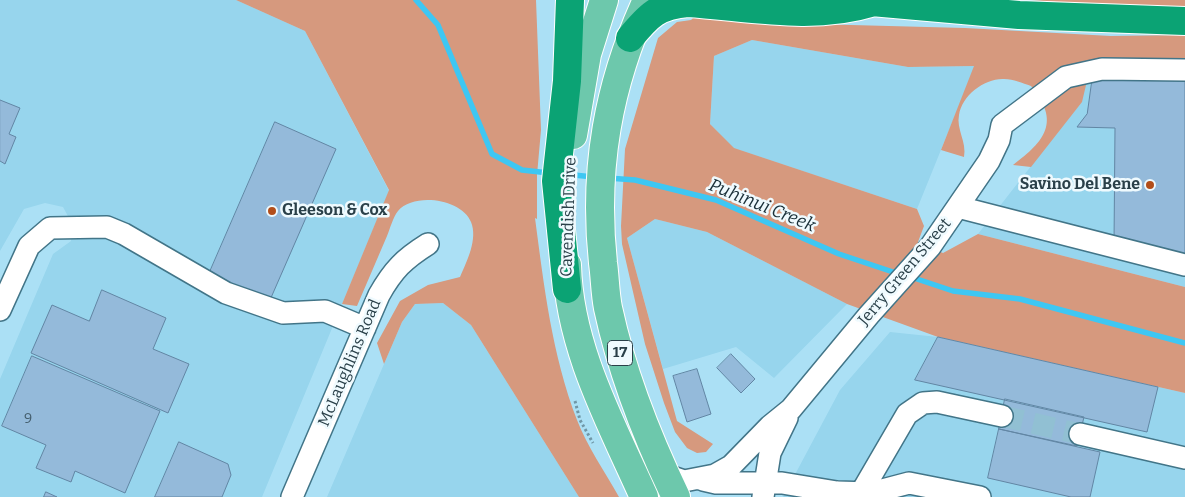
<!DOCTYPE html>
<html>
<head>
<meta charset="utf-8">
<style>
	body { margin:0 }
	canvas { display:block; background:#abe0f5 }
</style>
</head>
<body>
<canvas width="1185" height="497"></canvas>
<script>
const c = document.querySelector('canvas').getContext('2d');
c.lineJoin = 'round';
function paint(path, color) { c.fillStyle = color; c.fill(path, 'evenodd'); }
function trace(path, color, width, dash) { c.strokeStyle = color; c.lineWidth = width; c.lineCap = dash ? 'butt' : 'round'; c.setLineDash(dash || []); c.stroke(path); }
function write(font, color, halo, rows, align = 'center') {
  c.font = font + ' Bitter,serif'; c.lineWidth = 5; c.setLineDash([]); c.textBaseline = 'middle'; c.strokeStyle = halo; c.fillStyle = color; for (const [text, x, y, turn = 0] of rows) {
    c.save(); c.translate(x, y); c.rotate((+turn || 0) * Math.PI / 180); c.textAlign = isNaN(turn) ? turn : align; if (halo) c.strokeText(text, 0, 0); c.fillText(text, 0, 0); c.restore();
  }
}
paint(new Path2D(`
	M 0,0 L 236,0 L 305,31 L 389,191 L 262,497 L 0,497 L 0,379 L 53,254 L 71,241 L 70,220 L 63,207 L 45,203 L 24,209 L 0,251 Z
	M 752,40 L 908,67 L 975,66 L 917,209 L 733,148 L 710,124 L 714,56 Z
	M 1185,62 L 1185,287 L 978,234 L 1081,102 L 1091,64 Z
	M 655,219 L 707,232 L 847,304 L 774,378 L 736,347 L 663,369 L 627,238 Z
	M 443,303 L 471,325 L 579,497 L 327,497 L 402,322 L 415,304 Z
	M 890,332 L 938,337 L 1185,393 L 1185,497 L 783,497 L 840,390 Z`), '#97d5ed');
paint(new Path2D(`
	M 236,0 L 536,0 L 541,130 L 537,175 L 537,219 L 535,218 C 544,286 552,355 577,420 C 587,446 605,472 619,497 L 579,497 L 471,325 L 443,303 L 415,304 L 402,322 L 384,364 L 377,343 L 400,301 L 428,285 L 460,277 C 467,261 478,239 471,222 C 462,199 414,192 398,211 C 393,217 390,229 387,236 C 377,259 367,283 357,306 L 342,304 L 389,190 L 305,31 Z
	M 1030,0 L 1185,0 L 1185,12 Z
	M 697,14 L 813,24 L 965,28 L 1111,36 L 1185,35 L 1185,62 L 1091,64 L 1082,102 L 1031,167 L 1013,165 C 1045,141 1061,122 1031,86 C 1022,83 1014,79 1004,79 C 985,78 962,95 959,115 C 956,129 967,142 964,157 L 941,150 L 974,66 L 908,67 L 752,40 L 714,56 L 710,124 L 734,148 L 917,209 L 924,226 L 918,242 L 943,253 L 978,234 L 1185,287 L 1185,393 L 938,337 L 847,304 L 707,232 L 655,219 L 627,238 L 677,421 L 713,444 L 706,452 L 697,453 L 687,448 L 675,432 L 664,403 L 645,344 L 622,244 L 621,226 L 625,149 L 658,38 L 677,22 L 691,20 Z`), '#d6997e');
trace(new Path2D(`
	M 416,0 L 438,25 L 492,154 L 522,170 L 549,173
	M 563,174 L 594,177
	M 608,178 L 635,180 L 716,200 L 839,254 L 899,274
	M 908,276 L 953,291 L 1020,299 L 1185,343`), '#3ec7f3', 5.5);
const building = new Path2D(`
	M 1093,75 L 1185,76 L 1185,254 L 1114,243 L 1115,128 L 1077,127 L 1087,114 Z
	M 0,100 L 20,108 L 9,134 L 16,137 L 5,164 L 0,161 Z
	M 275,122 L 336,149 L 270,300 L 209,274 Z
	M 102,290 L 166,318 L 153,349 L 189,364 L 168,413 L 31,353 L 52,305 L 89,321 Z
	M 938,337 L 1158,387 L 1147,432 L 915,380 Z
	M 731,354 L 755,379 L 741,393 L 717,368 Z
	M 32,356 L 160,411 L 125,493 L 75,471 L 71,482 L 36,468 L 46,445 L 2,426 Z
	M 697,369 L 711,414 L 687,422 L 673,376 Z
	M 1005,399 L 1084,417 L 1077,446 L 999,429 Z
	M 999,429 L 1100,452 L 1090,497 L 1071,497 L 988,478 Z
	M 179,442 L 228,464 L 231,475 L 222,497 L 155,497 Z
	M 46,492 L 57,497 L 44,497 Z`);
paint(building, '#94bada');
trace(building, '#6286a4', 1);
trace(new Path2D(`
	M 1002,416 L 1080,434`), '#91c0d3', 21, [21, 11]);
const minor = new Path2D(`
	M 958,207 L 1185,265
	M 0,310 L 29,246 L 50,228 L 107,227 L 124,234 L 226,293 L 283,313 L 325,311 L 365,328
	M 1080,434 L 1185,458
	M 666,475 L 684,481 L 715,475 L 731,466 L 770,426 L 791,409 L 869,315 L 930,247 L 989,161 L 999,140 L 1002,125 L 1066,77 L 1102,69 L 1185,70
	M 703,480 L 716,483 L 782,483 L 837,492 L 871,493 L 909,483 L 980,497
	M 861,493 L 907,414 L 923,403 L 937,402 L 1002,416
	M 292,497 L 379,295 C 393,270 404,259 428,244
	M 763,497 L 770,453 L 787,418`);
const major = new Path2D(`
	M 647,0 C 608,85 593,169 603,263 C 605,277 605,293 608,308 C 622,373 647,437 676,497
	M 573,135 L 587,54 L 604,0
	M 567,265 C 569,347 611,423 644,497`);
const highway = new Path2D(`
	M 849,0 L 1019,15 L 1185,21
	M 630,38 C 648,16 658,5 688,3 C 748,7 813,21 871,3
	M 567,289 L 556,181 L 567,81 L 570,0`);
trace(minor, '#427588', 24);
trace(major, '#fff', 30);
trace(highway, '#fff', 30);
trace(new Path2D(`
	M 575,401 L 580,420 L 593,443`), '#7097a7', 3, [2.5, 2.5]);
trace(minor, '#fff', 21);
trace(major, '#6dc8ac', 28);
trace(highway, '#0ba374', 28);
for (const [x, y, r, color] of [
	[1150,185,5,"#b24e1a"],
	[272,211,5,"#b24e1a"]
]) { const dot = new Path2D(); dot.arc(x, y, r, 0, 2 * Math.PI); c.fillStyle = color; c.fill(dot); trace(dot, '#effafe', 2); }
write('14px', '#445e6d', null, [
	["9",28,419]
]);
for (const [x, y, w] of [
	[620,353,25]
]) { const box = new Path2D(); box.roundRect(x - w / 2, y - 12.5, w, 25, 4); c.fillStyle = '#effafe'; c.fill(box); trace(box, '#2a4049', 1); }
write('bold 15px', '#2a4049', null, [
	["17",620,353]
]);
write('bold 16px', '#2a4049', '#effafe', [
	["Savino Del Bene",1140,185],
	["Gleeson & Cox",282,211,"left"]
], 'right');
write('16px', '#2a4049', '#effafe', [
	["Cavendish Drive",569,217,-88],
	["Jerry Green Street",905,272,-50],
	["McLaughlins Road",350,363,-67]
]);
write('italic 18px', '#192f38', '#effafe', [
	["Puhinui Creek",762,206,22]
]);
</script>
</body>
</html>
